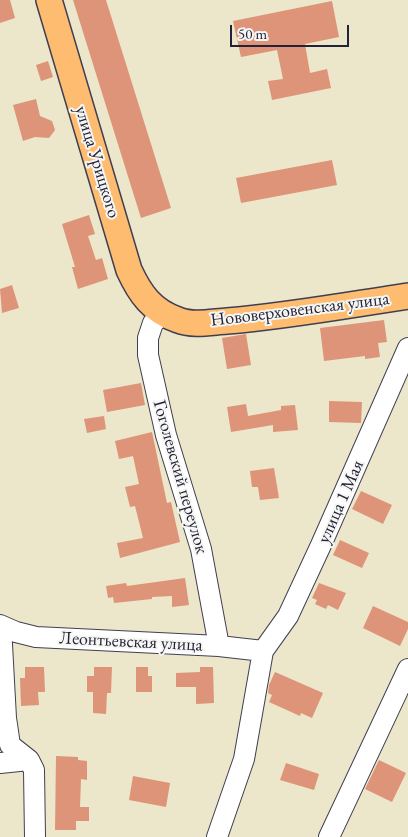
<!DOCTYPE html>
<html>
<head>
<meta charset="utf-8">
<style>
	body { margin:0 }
	#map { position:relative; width:408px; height:837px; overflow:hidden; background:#ece6cb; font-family:"EB Garamond",serif }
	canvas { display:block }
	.scale { position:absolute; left:230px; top:25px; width:119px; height:22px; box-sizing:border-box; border:2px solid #22223b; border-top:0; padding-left:6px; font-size:15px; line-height:18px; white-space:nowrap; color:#22223b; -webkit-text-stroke:4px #f6f6f2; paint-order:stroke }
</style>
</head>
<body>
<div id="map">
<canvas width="408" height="837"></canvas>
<div class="scale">50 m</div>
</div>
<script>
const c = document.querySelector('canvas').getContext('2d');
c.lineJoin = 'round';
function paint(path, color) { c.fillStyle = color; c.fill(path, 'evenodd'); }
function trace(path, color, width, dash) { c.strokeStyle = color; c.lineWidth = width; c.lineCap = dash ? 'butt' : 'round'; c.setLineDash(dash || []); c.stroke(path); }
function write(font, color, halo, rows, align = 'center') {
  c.font = font + ' "EB Garamond",serif'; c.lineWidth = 4; c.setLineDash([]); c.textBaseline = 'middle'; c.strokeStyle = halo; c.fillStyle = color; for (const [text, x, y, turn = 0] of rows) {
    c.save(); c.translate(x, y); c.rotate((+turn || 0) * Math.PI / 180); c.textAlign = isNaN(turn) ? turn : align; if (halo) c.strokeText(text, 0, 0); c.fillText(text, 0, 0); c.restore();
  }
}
paint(new Path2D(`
	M 0,0 L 10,0 L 15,18 L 0,23 Z
	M 73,0 L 106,0 L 171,208 L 141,218 Z
	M 332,1 L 339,37 L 305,44 L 310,73 L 327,69 L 331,88 L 272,100 L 268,81 L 283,79 L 277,50 L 241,57 L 233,21 Z
	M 48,61 L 53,77 L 41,81 L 36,65 Z
	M 36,99 L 40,116 L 52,121 L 55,130 L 49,138 L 35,137 L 23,141 L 13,105 Z
	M 332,160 L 337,185 L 241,203 L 236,178 Z
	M 89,215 L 95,234 L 88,236 L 96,260 L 102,258 L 108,279 L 78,289 L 72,267 L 75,267 L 62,224 Z
	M 12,285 L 19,308 L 2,313 L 0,289 Z
	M 384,320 L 387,342 L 378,343 L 380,357 L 365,359 L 365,356 L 324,361 L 320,328 Z
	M 246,334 L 251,365 L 227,369 L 222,338 Z
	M 141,383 L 145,405 L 107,412 L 103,390 Z
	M 329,401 L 362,402 L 361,423 L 329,422 Z
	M 246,404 L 248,416 L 281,410 L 281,406 L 295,405 L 298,430 L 273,432 L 273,425 L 231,432 L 227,407 Z
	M 104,416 L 106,429 L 87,433 L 84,419 Z
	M 152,432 L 167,503 L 171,502 L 180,542 L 120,558 L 117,543 L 143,538 L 135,506 L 130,507 L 125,487 L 139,484 L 133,456 L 119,459 L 115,441 Z
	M 274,468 L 279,498 L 260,500 L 258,487 L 252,487 L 250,471 Z
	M 361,491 L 392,505 L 383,524 L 352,509 Z
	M 340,540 L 369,553 L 362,568 L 333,555 Z
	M 185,578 L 189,605 L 172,607 L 172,596 L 152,597 L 152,599 L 114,603 L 113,597 L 108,598 L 106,586 L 126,583 L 127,586 Z
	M 319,583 L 346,593 L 338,610 L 328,605 L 326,609 L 315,604 L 317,600 L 312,598 Z
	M 373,606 L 408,622 L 408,629 L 400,646 L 363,628 Z
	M 25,667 L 44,667 L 45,692 L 38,692 L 39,705 L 21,706 L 20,678 L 25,678 Z
	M 94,667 L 112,667 L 111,693 L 107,693 L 106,714 L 93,713 L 93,692 L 87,692 L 87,676 L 94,676 Z
	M 136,667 L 148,667 L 148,676 L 152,676 L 152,692 L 136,692 Z
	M 200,667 L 213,667 L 214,703 L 196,704 L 196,687 L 176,687 L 176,673 L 200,672 Z
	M 275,672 L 323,693 L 312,718 L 301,713 L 300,716 L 269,702 L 272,695 L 268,693 L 269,685 Z
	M 56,756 L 78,757 L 78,760 L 87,761 L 87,780 L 81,779 L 80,807 L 89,807 L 89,821 L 76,821 L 76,830 L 55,830 Z
	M 379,760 L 406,773 L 392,802 L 365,789 Z
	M 286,763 L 319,774 L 314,790 L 280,780 Z
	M 133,776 L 170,783 L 166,807 L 129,800 Z`), '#de9478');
const minor = new Path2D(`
	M 163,314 L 153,323 L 148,338 L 148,355 L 166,435 L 201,549 L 219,646
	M 0,625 L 16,632 L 36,637 L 219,646 L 263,651
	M 1,626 L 6,718 L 10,745 L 29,760 L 34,770 L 35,837
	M 0,763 L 29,760
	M 217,837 L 244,759 L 263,651 L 288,616 L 321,545 L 408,348
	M 329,837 L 408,669`);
const major = new Path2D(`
	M 49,0 L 129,270 C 140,294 152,311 178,320 C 193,326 211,322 227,321 C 288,316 348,305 408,296`);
trace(minor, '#403f51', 22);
trace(major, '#403f51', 28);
trace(minor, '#fff', 20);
trace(major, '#febc70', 25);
write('18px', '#22223b', '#f6f6f2', [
	["улица Урицкого",97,162,73],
	["Нововерховенская улица",300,310,-7],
	["Гоголевский переулок",180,477,74],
	["улица 1 Мая",341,502,-66],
	["Леонтьевская улица",131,642,3]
]);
</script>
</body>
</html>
